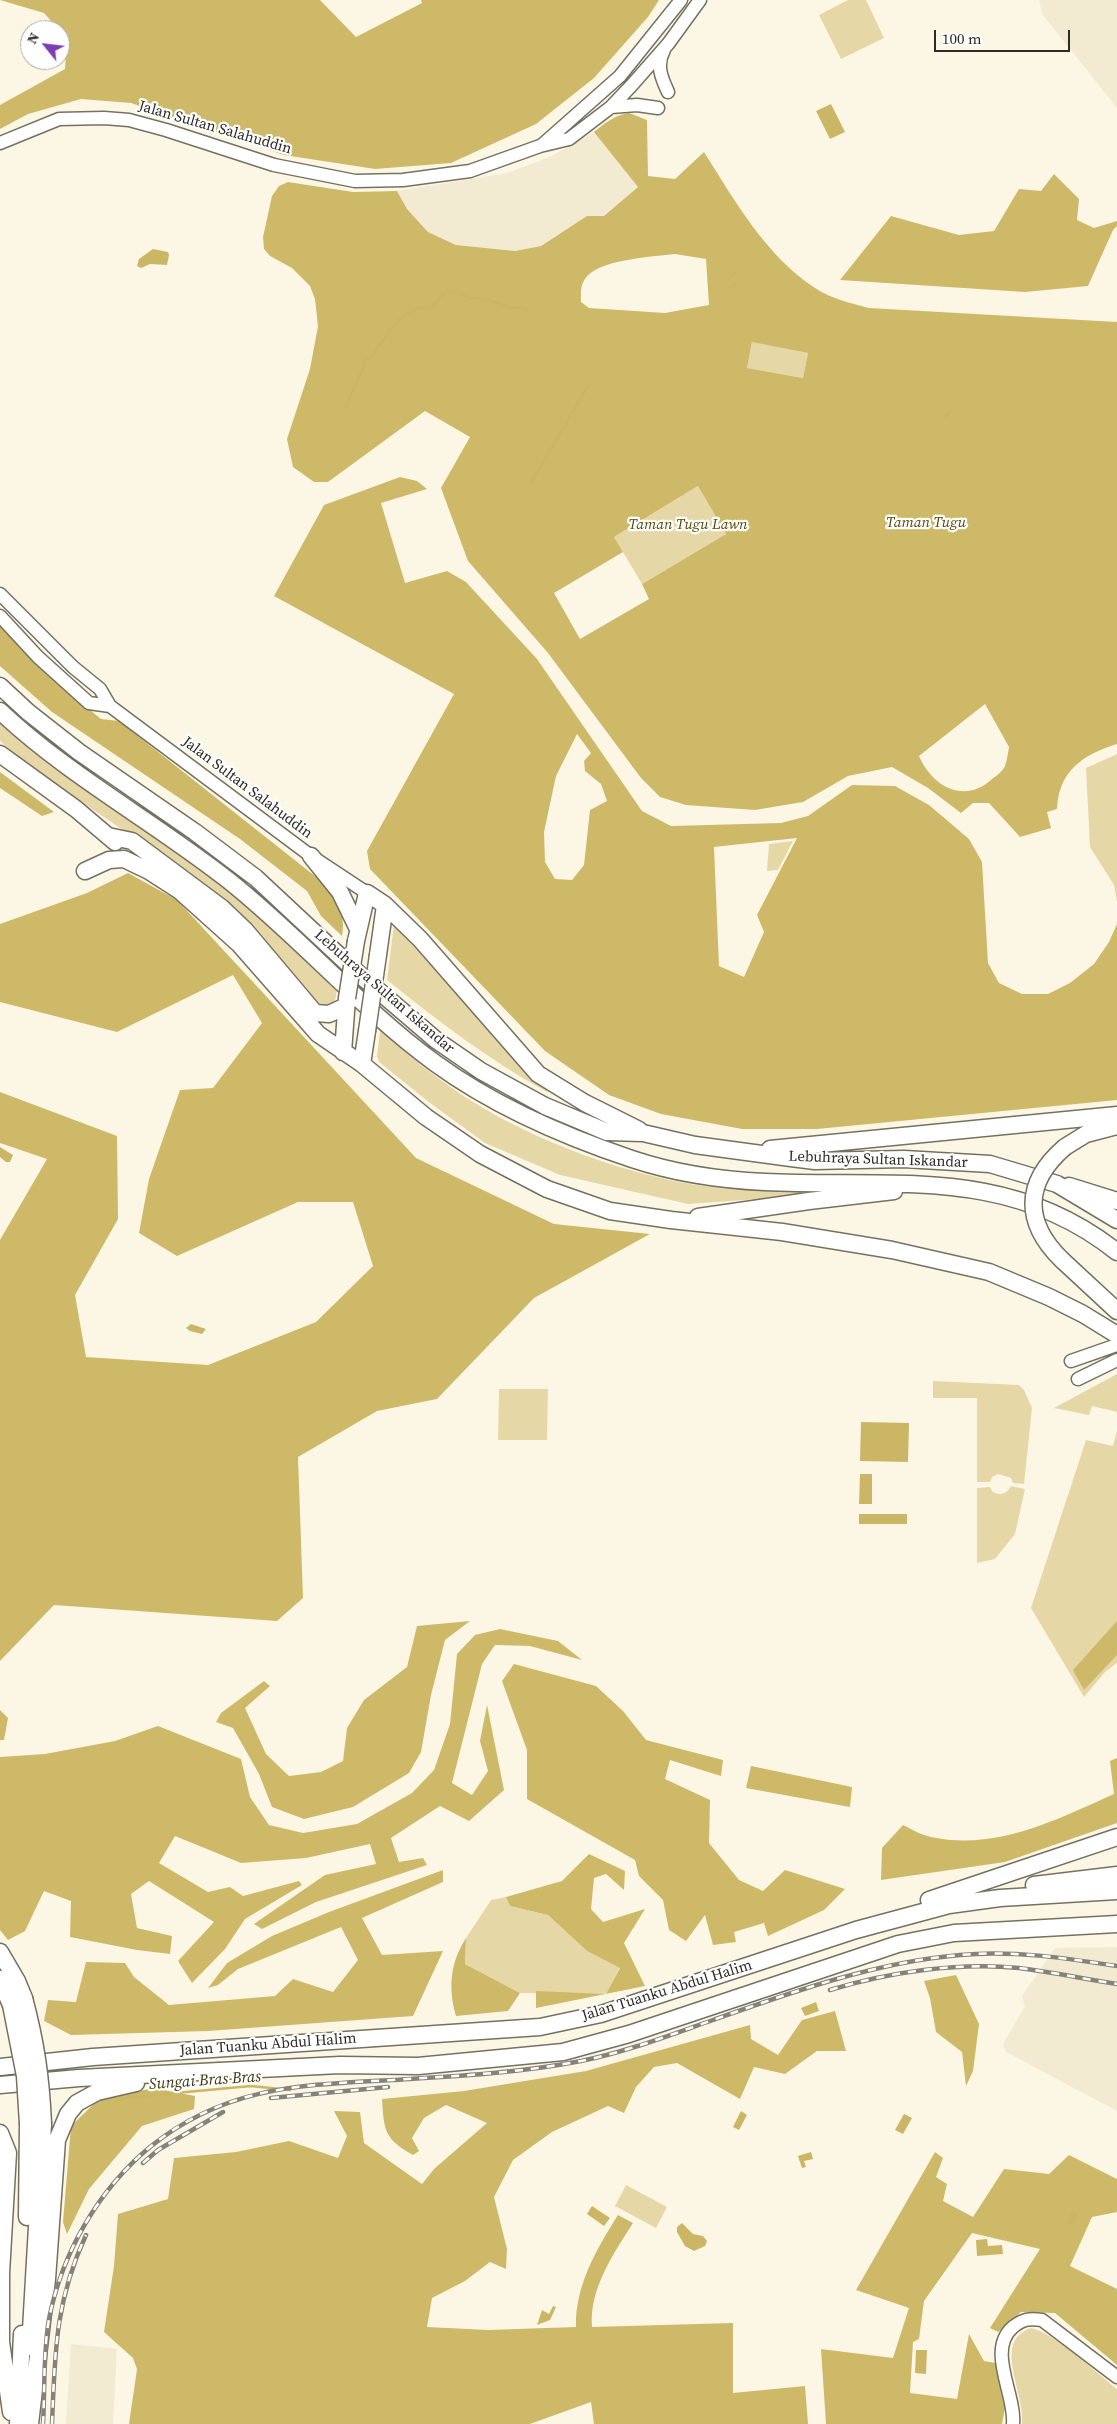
<!DOCTYPE html>
<html>
<head>
<meta charset="utf-8">
<style>
	body { margin:0 }
	#map { position:relative; width:1117px; height:2424px; overflow:hidden; background:#fcf7e5; font-family:"Source Serif 4",serif }
	canvas { display:block }
	.north { position:absolute; left:20px; top:20px; width:50px; height:50px; box-sizing:border-box; background:#fff; border:1px solid #abaaa7; border-radius:50%; rotate:299deg; font-size:14px; font-weight:700; line-height:20px; text-align:center; color:#2d2b24 }
	.north::after { content:''; display:block; margin:auto; width:18px; height:22px; background:#7a3db2; clip-path:polygon(50% 0,100% 100%,50% 72%,0 100%) }
	.scale { position:absolute; left:934px; top:30px; width:136px; height:22px; box-sizing:border-box; border:2px solid #2d2b24; border-top:0; padding-left:6px; font-size:15px; line-height:18px; white-space:nowrap; color:#2d2b24; -webkit-text-stroke:4px #fff; paint-order:stroke }
</style>
</head>
<body>
<div id="map">
<canvas width="1117" height="2424"></canvas>
<div class="north">N</div>
<div class="scale">100 m</div>
</div>
<script>
const c = document.querySelector('canvas').getContext('2d');
c.lineJoin = 'round';
function paint(path, color) { c.fillStyle = color; c.fill(path, 'evenodd'); }
function trace(path, color, width, dash) { c.strokeStyle = color; c.lineWidth = width; c.lineCap = dash ? 'butt' : 'round'; c.setLineDash(dash || []); c.stroke(path); }
function write(font, color, halo, rows, align = 'center') {
  c.font = font + ' "Source Serif 4",serif'; c.lineWidth = 4.5; c.setLineDash([]); c.textBaseline = 'middle'; c.strokeStyle = halo; c.fillStyle = color; for (const [text, x, y, turn = 0] of rows) {
    c.save(); c.translate(x, y); c.rotate((+turn || 0) * Math.PI / 180); c.textAlign = isNaN(turn) ? turn : align; if (halo) c.strokeText(text, 0, 0); c.fillText(text, 0, 0); c.restore();
  }
}
paint(new Path2D(`
	M 1039,0 L 1117,0 L 1117,108 L 1042,14 Z
	M 594,132 L 638,187 L 604,216 L 587,216 L 541,246 L 515,251 L 456,245 L 428,232 L 407,209 L 397,191 L 507,173 L 552,156 Z
	M 1117,1947 L 1117,2111 L 1006,2052 L 1003,2044 L 1025,2006 L 1022,1996 L 1055,1948 Z
	M 71,2344 L 117,2349 L 113,2424 L 66,2424 Z`), '#f2ebd1');
paint(new Path2D(`
	M 848,0 L 866,0 L 884,38 L 841,59 L 819,15 Z
	M 752,341 L 808,353 L 803,378 L 747,368 Z
	M 698,486 L 726,534 L 642,584 L 614,537 Z
	M 0,721 L 218,880 L 337,989 L 335,1002 L 323,1008 L 315,1004 L 167,860 L 29,766 L 0,741 Z
	M 1117,754 L 1117,902 L 1114,885 L 1090,847 L 1086,768 Z
	M 793,841 L 778,870 L 767,871 L 769,844 Z
	M 394,924 L 518,1064 L 548,1088 L 547,1092 C 489,1060 438,1021 387,980 Z
	M 380,1031 C 401,1048 422,1067 445,1083 C 520,1138 636,1181 729,1189 C 758,1191 787,1191 816,1191 L 816,1195 L 688,1204 L 560,1175 L 485,1143 L 430,1103 L 379,1062 L 377,1056 Z
	M 1117,1374 L 1117,1412 L 1092,1406 L 1089,1415 L 1054,1408 Z
	M 933,1381 L 1019,1385 L 1024,1390 L 1032,1408 L 1024,1484 L 1013,1483 L 1011,1478 L 998,1474 L 992,1477 L 990,1482 L 977,1482 L 977,1398 L 933,1398 Z
	M 499,1389 L 548,1389 L 547,1440 L 498,1440 Z
	M 1117,1431 L 1117,1663 L 1105,1672 L 1084,1697 L 1031,1608 L 1086,1440 L 1113,1446 Z
	M 1011,1486 L 1025,1489 L 1015,1534 L 995,1559 L 977,1563 L 977,1488 L 990,1487 L 993,1492 C 1001,1496 1007,1494 1011,1486 Z
	M 506,1897 L 510,1906 L 548,1915 L 587,1951 L 620,1967 L 606,1994 L 520,1993 L 465,1964 L 466,1938 L 491,1900 Z
	M 626,2185 L 667,2207 L 656,2228 L 615,2206 Z
	M 1031,2328 C 1053,2332 1098,2374 1117,2389 L 1117,2424 L 1022,2424 C 1026,2394 991,2341 1031,2328 Z`), '#e6d8a6');
paint(new Path2D(`
	M 0,0 L 320,0 L 356,37 L 422,3 L 421,0 L 659,0 L 648,17 L 594,78 L 536,124 L 451,163 L 375,169 L 284,155 L 131,103 L 81,99 L 28,114 L 0,129 L 0,105 L 65,69 L 67,39 L 44,13 Z
	M 629,113 L 647,120 L 648,176 L 675,179 L 704,152 C 735,201 766,256 815,288 C 831,299 851,303 869,308 L 1117,322 L 1117,744 C 1083,755 1059,770 1057,809 L 1047,812 L 1051,828 L 1020,837 L 989,803 L 973,803 L 961,813 L 928,788 L 892,767 L 848,776 L 803,802 L 755,810 L 686,805 L 660,797 L 641,778 L 548,653 L 468,561 L 441,488 L 470,437 L 425,411 L 328,482 L 314,482 L 293,467 L 287,439 L 310,369 L 318,326 L 315,299 L 310,286 L 292,268 L 270,256 L 264,249 L 263,237 L 272,196 L 279,186 L 288,182 L 353,192 L 397,191 L 407,209 L 428,232 L 456,245 L 515,251 L 541,246 L 587,216 L 604,216 L 638,187 L 594,132 C 605,123 615,115 629,113 ZM 675,254 L 706,259 L 709,305 L 665,313 L 589,308 L 581,302 C 581,294 580,286 585,279 C 598,259 652,257 675,254 ZM 752,342 L 808,353 L 803,378 L 747,368 ZM 698,486 L 726,534 L 642,584 L 649,599 L 580,639 L 554,593 L 623,552 L 614,537 ZM 985,704 L 1009,747 C 1008,753 1007,760 1005,766 C 1003,771 996,776 992,779 C 964,805 932,786 919,756 Z
	M 1054,174 L 1079,199 L 1077,220 L 1094,228 L 1117,221 L 1117,226 L 1113,230 L 1088,286 L 1025,292 L 840,280 L 891,216 L 959,235 L 994,231 L 1019,189 L 1041,191 Z
	M 400,477 L 417,481 L 427,489 L 381,503 L 405,583 L 447,571 L 466,582 L 537,659 L 642,811 L 671,826 L 781,823 L 808,816 L 852,785 L 895,786 L 929,805 L 969,839 L 982,862 L 988,963 L 999,983 L 1022,994 L 1048,994 L 1070,983 L 1094,964 L 1109,942 L 1117,924 L 1117,1100 L 817,1129 L 742,1129 L 661,1114 L 609,1095 L 545,1051 L 370,869 L 367,851 L 454,694 L 274,596 L 324,505 ZM 577,734 L 591,753 L 584,761 L 585,771 L 601,784 L 607,801 L 590,810 L 584,865 L 572,880 L 555,879 L 545,862 L 544,832 L 556,776 ZM 797,838 L 757,915 L 764,932 L 744,977 L 719,966 L 714,847 Z
	M 0,623 L 58,684 L 101,719 L 119,721 L 325,884 C 338,899 346,917 342,936 L 321,916 L 307,891 L 240,839 L 52,712 L 0,666 Z
	M 0,772 L 54,812 L 42,816 L 0,788 Z
	M 128,873 L 177,900 L 416,1158 L 554,1224 L 650,1234 L 534,1298 L 437,1399 L 377,1411 L 298,1457 L 303,1598 L 277,1621 L 54,1605 L 0,1661 L 0,1240 L 47,1159 L 0,1143 L 0,1092 L 117,1136 L 118,1219 L 75,1295 L 86,1357 L 208,1365 L 316,1322 L 373,1266 L 353,1202 L 298,1202 L 177,1256 L 139,1233 L 149,1179 L 180,1090 L 213,1088 L 262,1023 L 233,975 L 117,1032 L 0,1002 L 0,924 L 87,893 Z
	M 470,1621 L 445,1640 L 431,1695 L 421,1752 L 409,1773 L 353,1807 L 304,1819 L 272,1807 L 259,1774 L 233,1728 L 216,1722 L 221,1713 L 264,1681 L 270,1686 L 245,1708 L 266,1754 L 289,1776 L 321,1772 L 343,1761 L 347,1728 L 364,1700 L 407,1667 L 417,1626 Z
	M 1117,1621 L 1117,1655 L 1084,1690 L 1073,1670 Z
	M 500,1629 L 558,1641 L 582,1660 L 530,1646 L 495,1645 L 482,1664 L 452,1783 L 472,1795 L 488,1771 L 480,1741 L 487,1705 L 504,1790 L 469,1821 L 440,1806 L 391,1838 L 399,1862 L 423,1858 L 427,1865 L 316,1902 L 262,1929 L 254,1924 L 325,1875 L 376,1864 L 370,1844 L 306,1858 L 241,1863 L 175,1836 L 159,1863 L 208,1892 L 230,1887 L 243,1896 L 299,1881 L 302,1885 L 245,1919 L 225,1949 L 192,1983 L 178,1961 L 214,1922 L 149,1881 L 131,1894 L 137,1928 L 172,1936 L 170,1954 L 137,1950 L 70,1937 L 71,1901 L 44,1891 L 25,1931 L 8,1940 L 0,1930 L 0,1757 L 45,1754 L 115,1741 L 158,1726 L 241,1759 L 250,1797 L 269,1825 L 303,1833 L 357,1824 L 412,1793 L 434,1770 L 450,1724 L 457,1654 L 475,1635 Z
	M 514,1664 L 596,1686 L 623,1711 L 646,1740 L 723,1760 L 721,1776 L 670,1760 L 665,1779 L 710,1800 L 709,1843 L 739,1880 L 763,1891 L 785,1870 L 845,1889 L 824,1910 L 768,1936 L 764,1923 L 734,1932 L 736,1942 L 713,1945 L 705,1915 L 686,1941 L 669,1930 L 663,1900 L 639,1876 L 635,1860 L 527,1799 L 527,1750 L 502,1681 Z
	M 0,1710 L 8,1718 L 4,1740 L 0,1740 Z
	M 1117,1758 L 1117,1823 L 1005,1862 L 881,1880 L 882,1848 L 903,1825 C 911,1829 921,1835 931,1837 C 996,1851 1056,1820 1114,1794 L 1110,1761 Z
	M 751,1766 L 852,1787 L 850,1807 L 746,1788 Z
	M 589,1854 L 625,1871 L 624,1890 L 606,1874 L 594,1878 L 591,1909 L 603,1922 L 645,1909 L 624,1943 L 645,1986 L 536,2008 L 536,1991 L 606,1994 L 620,1968 L 587,1951 L 548,1915 L 510,1906 L 506,1897 L 562,1881 Z
	M 443,1870 L 443,1882 L 362,1918 L 382,1955 L 443,1951 L 413,2016 L 208,2031 L 71,2035 L 44,2021 L 48,2000 L 76,2002 L 86,1962 L 125,1963 L 134,1977 L 169,2005 L 275,1996 L 293,1979 L 333,1992 L 358,1960 L 341,1927 L 238,1969 L 218,1985 L 208,1988 L 227,1963 L 272,1936 L 329,1912 Z
	M 466,1938 L 465,1964 L 520,1993 L 508,2011 L 456,2016 C 448,1988 450,1963 466,1938 Z
	M 956,1975 L 979,2024 L 973,2071 L 966,2086 L 962,2052 L 936,2032 L 930,1998 L 924,1981 Z
	M 835,2011 L 846,2051 L 817,2051 L 785,2074 L 754,2067 L 740,2099 L 677,2063 L 654,2067 L 636,2087 L 624,2113 L 608,2106 L 552,2132 L 513,2160 L 494,2197 L 507,2249 L 506,2269 L 490,2262 L 465,2281 L 432,2298 L 427,2327 L 488,2330 L 576,2327 C 575,2286 596,2250 618,2215 L 633,2223 C 614,2253 589,2289 592,2327 L 733,2323 L 733,2393 L 805,2386 L 808,2424 L 594,2424 L 591,2402 L 530,2424 L 129,2424 L 137,2369 L 133,2358 L 104,2332 L 114,2266 L 118,2214 L 168,2199 L 174,2158 L 236,2152 L 289,2141 L 338,2158 L 347,2136 L 334,2111 L 360,2112 L 364,2143 L 422,2184 L 434,2169 L 487,2123 L 446,2105 L 424,2118 L 412,2138 L 419,2151 L 413,2155 C 384,2139 384,2130 382,2099 L 464,2091 L 586,2071 L 750,2025 L 751,2039 L 778,2055 L 802,2020 Z
	M 153,2088 L 195,2096 L 194,2109 L 142,2126 L 89,2189 L 67,2234 L 63,2222 L 71,2126 L 98,2100 Z
	M 935,2152 L 943,2158 L 936,2177 L 947,2184 L 943,2201 L 973,2217 L 1004,2169 L 1049,2174 L 1069,2155 L 1117,2179 L 1117,2212 L 1092,2217 L 1070,2266 L 1117,2289 L 1117,2365 L 1055,2313 L 1021,2312 L 998,2332 L 990,2328 L 1040,2249 L 972,2233 L 924,2301 L 919,2339 L 913,2342 L 910,2393 L 957,2399 L 969,2334 L 984,2361 L 996,2363 L 1005,2408 L 1002,2424 L 826,2424 L 821,2349 L 893,2358 L 909,2308 L 856,2290 Z`), '#ceb968');
paint(new Path2D(`
	M 831,104 L 845,132 L 830,139 L 816,111 Z
	M 153,249 L 168,252 L 169,255 L 167,265 L 150,264 L 141,268 L 137,266 L 139,259 Z
	M 0,1147 L 13,1155 L 10,1162 L 6,1162 L 0,1157 Z
	M 191,1324 L 206,1329 L 202,1334 L 190,1331 L 186,1328 Z
	M 861,1422 L 909,1423 L 908,1462 L 860,1461 Z
	M 860,1474 L 872,1474 L 872,1504 L 859,1504 Z
	M 859,1514 L 907,1514 L 907,1524 L 859,1524 Z
	M 816,2002 L 819,2011 L 805,2016 L 801,2008 Z
	M 741,2111 L 747,2115 L 739,2130 L 733,2127 Z
	M 904,2114 L 912,2118 L 903,2134 L 895,2130 Z
	M 811,2152 L 813,2159 L 804,2161 L 806,2167 L 802,2168 L 798,2156 Z
	M 592,2206 L 610,2218 L 604,2226 L 587,2214 Z
	M 1072,2210 L 1079,2213 L 1073,2226 L 1067,2223 Z
	M 682,2223 L 693,2234 L 703,2236 L 707,2241 L 705,2246 L 694,2251 L 685,2246 L 677,2232 L 677,2227 Z
	M 987,2239 L 988,2246 L 1002,2245 L 1003,2254 L 977,2256 L 976,2240 Z
	M 553,2306 L 556,2307 L 550,2320 L 537,2325 L 542,2310 L 549,2314 Z
	M 916,2350 L 927,2350 L 926,2374 L 915,2373 Z`), '#cbb665');
trace(new Path2D(`
	M 732,275 L 737,272
	M 731,287 L 736,283
	M 512,308 L 522,307 L 528,311
	M 345,408 L 364,366 L 363,360 L 369,359 L 399,319 L 417,309 L 433,306 L 446,291 L 454,291 L 469,298 L 487,299 L 509,307
	M 945,417 L 950,411
	M 531,483 L 588,386
	M 122,2098 L 251,2086 L 290,2090`), '#cbb665', 2.5);
const tertiary = new Path2D(`
	M 664,50 C 656,65 661,77 668,92
	M 611,107 L 637,105 L 658,108
	M 0,143 L 59,119 L 104,118 L 129,120 L 166,130 L 274,165 L 355,181 L 403,180 L 470,171 L 540,146 L 569,139 L 611,107 L 631,86 L 668,44 L 700,0
	M 542,145 L 620,76 L 681,0
	M 0,594 L 73,667 L 100,689 L 110,706 L 311,856 L 367,893
	M 0,616 L 38,657 L 89,703 L 110,706
	M 1071,1361 L 1117,1345
	M 1078,1379 L 1117,1360
	M 1013,2424 C 1016,2395 986,2350 1013,2327 C 1023,2319 1030,2318 1042,2320 L 1117,2377`);
const primary = new Path2D(`
	M 0,686 L 28,712 L 79,752 L 195,832 L 256,878 L 360,975 L 436,1040 L 481,1071 L 545,1106 L 607,1132 L 643,1133 L 695,1145 L 791,1158 L 815,1161 L 904,1159 L 990,1164 L 1057,1184 L 1117,1220
	M 0,711 C 69,776 153,821 228,880 C 300,937 361,1009 435,1063 C 494,1106 563,1136 632,1159 C 674,1173 720,1180 765,1182 C 892,1188 1008,1165 1117,1252
	M 0,754 L 76,809 L 115,842
	M 108,836 L 132,841 L 222,908 L 245,930 L 315,1013 L 329,1014 L 346,1006
	M 311,856 L 340,892 L 358,929
	M 85,871 L 109,860 L 124,859 L 149,871 L 180,891 L 239,944 L 318,1034 L 362,1064 L 426,1117 L 480,1154 L 547,1189 L 610,1211 L 671,1220 L 782,1232 L 892,1250 L 989,1272 L 1049,1297 L 1083,1314 L 1117,1335
	M 356,941 L 367,893 L 385,905 L 420,939 L 538,1074 L 585,1103 L 639,1130
	M 378,955 L 385,905
	M 343,1052 L 347,998
	M 362,1064 L 367,1031
	M 1065,1147 L 1086,1134 L 1117,1126
	M 770,1149 L 1117,1115
	M 1069,1186 L 1117,1201
	M 698,1217 L 809,1201 L 894,1191
	M 1062,1260 L 1117,1311
	M 1034,1885 L 1117,1875
	M 929,1900 L 1117,1837
	M 0,1952 L 17,1981 L 24,1998
	M 0,1979 L 11,2005
	M 0,2067 L 93,2057 L 540,2027 L 601,2014 L 856,1930 L 949,1905 L 1000,1898 L 1117,1891
	M 0,2085 L 79,2078 L 340,2065 L 418,2066 L 563,2052 L 629,2034 L 898,1944 L 954,1933 L 1117,1924
	M 0,2133 L 8,2153 L 1,2273 L 1,2342 L 11,2412
	M 27,2217 L 28,2124
	M 30,2347 L 43,2124
	M 18,2424 L 22,2334
	M 30,2424 L 47,2279 L 57,2140 L 68,2114 L 77,2103 L 97,2092 L 136,2083`);
trace(tertiary, '#757161', 15);
trace(primary, '#757161', 19);
trace(tertiary, '#fff', 12);
trace(primary, '#fff', 16);
const rail = new Path2D(`
	M 830,1990 C 889,1972 958,1962 1019,1968 C 1052,1972 1084,1979 1117,1984
	M 271,2098 L 388,2087
	M 143,2163 L 158,2150 L 223,2112
	M 43,2424 C 45,2390 43,2353 49,2319 C 62,2253 98,2190 150,2147 C 225,2086 301,2085 392,2080 C 456,2076 519,2073 581,2061 C 626,2052 670,2035 713,2020 C 792,1992 876,1962 960,1955 C 1013,1950 1065,1958 1117,1966
	M 52,2424 C 55,2352 55,2302 86,2235`);
trace(rail, '#868277', 4.5);
trace(rail, '#fff', 2.5, [8]);
const primaryBridge = new Path2D(`
	M 347,998 L 356,941
	M 367,1031 L 378,955
	M 1062,1260 C 1024,1223 1023,1183 1065,1147
	M 24,1998 C 36,2043 41,2078 43,2124
	M 11,2005 L 25,2076 L 28,2124`);
trace(primaryBridge, '#757161', 19, []);
trace(primaryBridge, '#fff', 16);
write('15px', '#2d2b24', '#fff', [
	["Jalan Sultan Salahuddin",215,128,16],
	["Jalan Sultan Salahuddin",247,788,37],
	["Lebuhraya Sultan Iskandar",384,992,41],
	["Lebuhraya Sultan Iskandar",878,1160,2],
	["Jalan Tuanku Abdul Halim",667,1991,-17],
	["Jalan Tuanku Abdul Halim",268,2045,-4]
]);
write('italic 15px', '#594b09', '#fff', [
	["Taman Tugu",926,523],
	["Taman Tugu Lawn",688,525]
]);
write('italic 16px', '#403713', '#fff', [
	["Sungai Bras Bras",205,2081,-4]
]);
</script>
</body>
</html>
